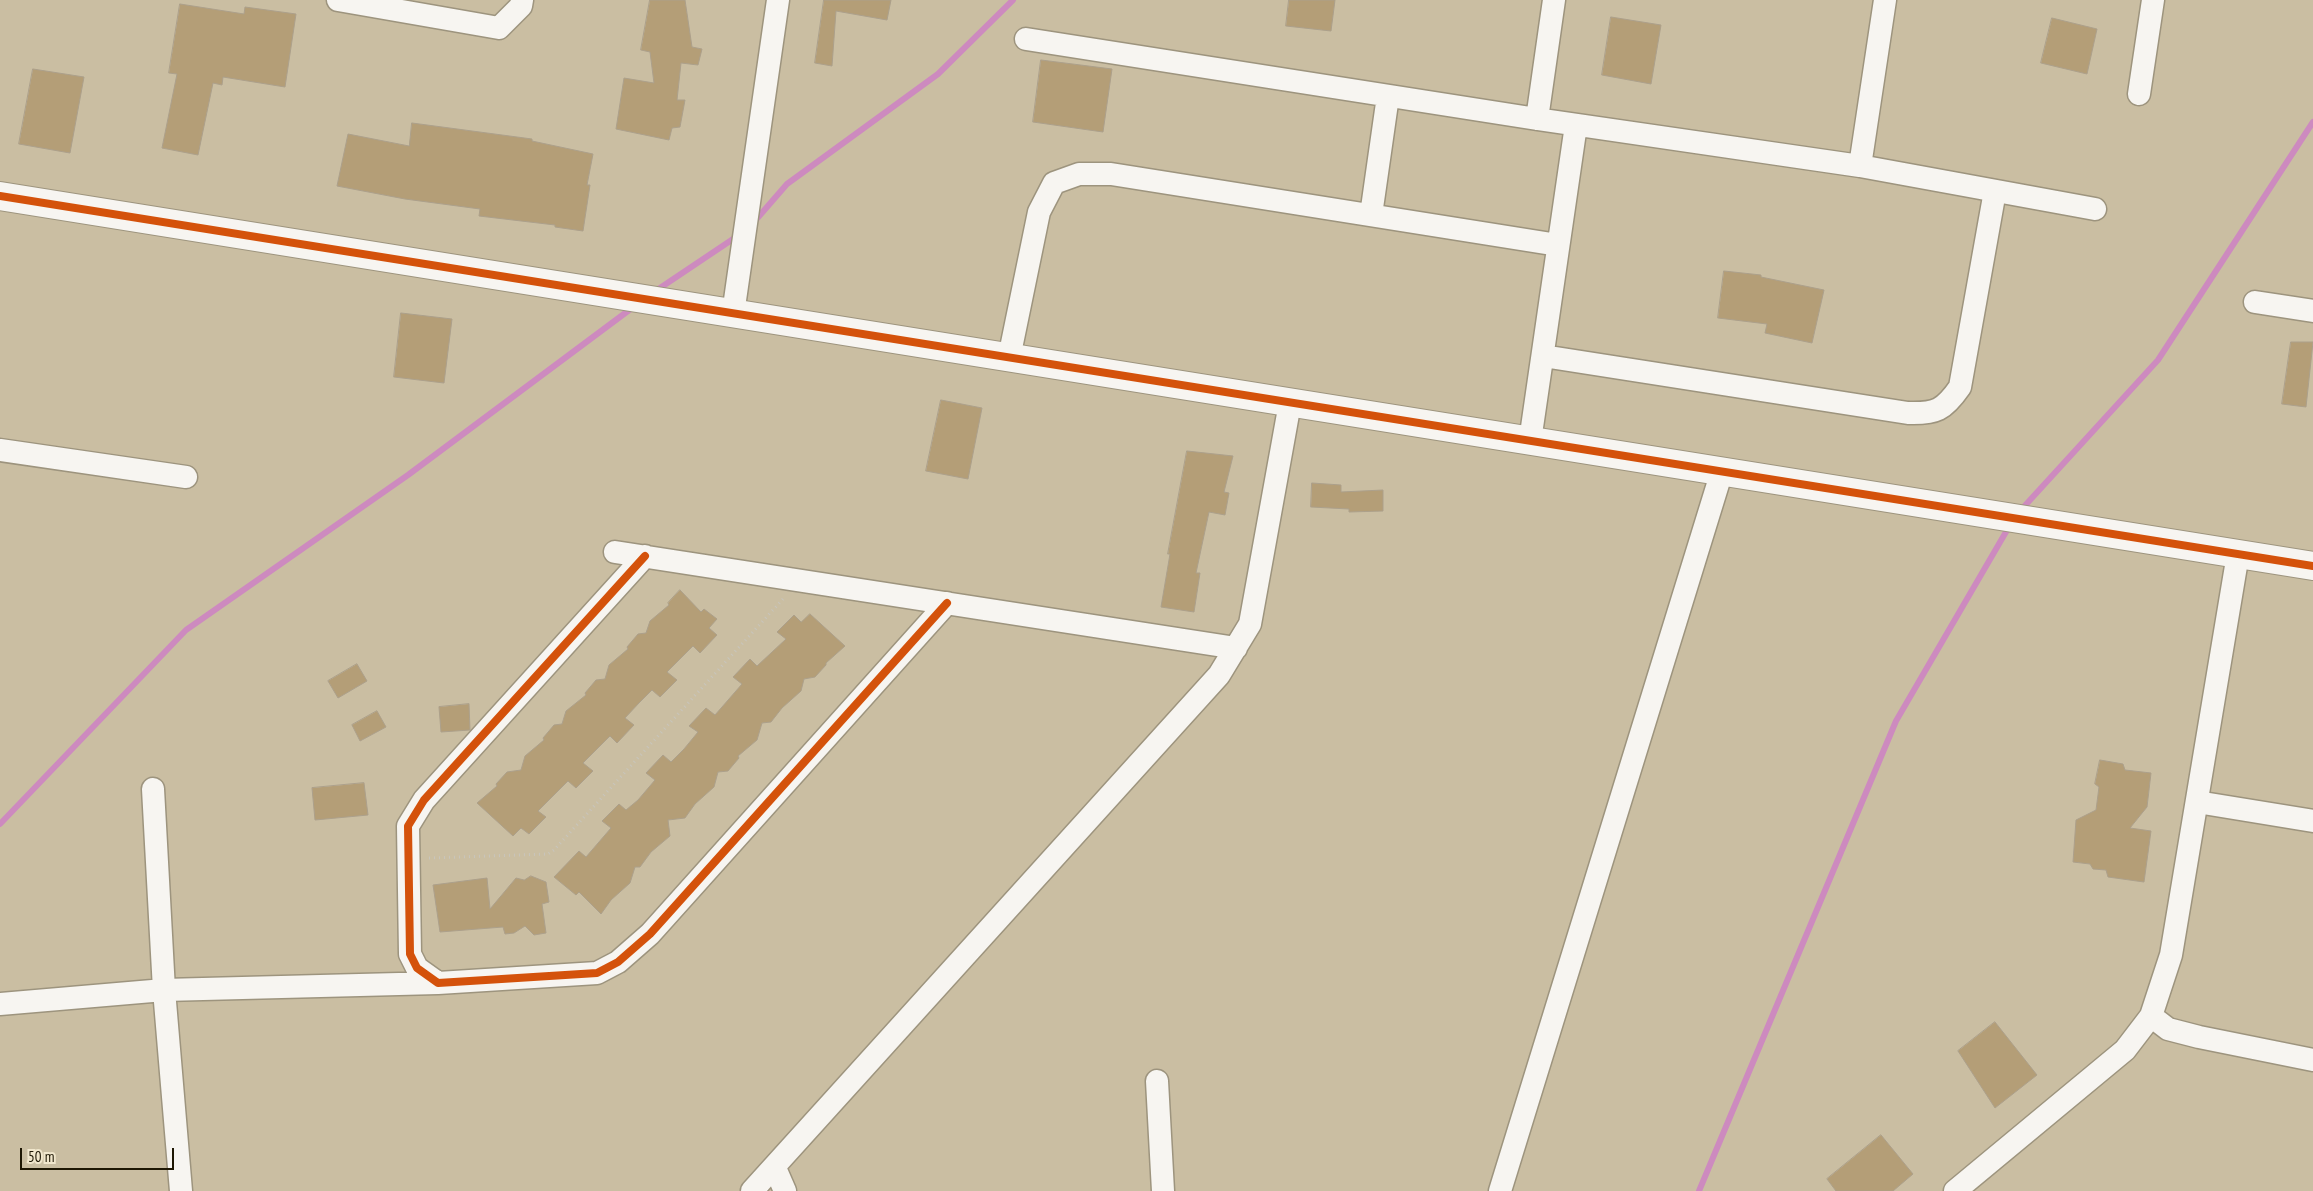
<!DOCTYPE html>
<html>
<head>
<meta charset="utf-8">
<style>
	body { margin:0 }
	#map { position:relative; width:2313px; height:1191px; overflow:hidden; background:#cabea2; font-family:"PT Sans Narrow",sans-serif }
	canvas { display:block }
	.scale { position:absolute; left:20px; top:1148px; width:154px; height:22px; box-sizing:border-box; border:2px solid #1e1704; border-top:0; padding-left:6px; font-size:15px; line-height:18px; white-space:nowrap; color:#1e1704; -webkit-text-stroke:4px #f1e7cd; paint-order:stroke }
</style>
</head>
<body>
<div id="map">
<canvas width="2313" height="1191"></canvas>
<div class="scale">50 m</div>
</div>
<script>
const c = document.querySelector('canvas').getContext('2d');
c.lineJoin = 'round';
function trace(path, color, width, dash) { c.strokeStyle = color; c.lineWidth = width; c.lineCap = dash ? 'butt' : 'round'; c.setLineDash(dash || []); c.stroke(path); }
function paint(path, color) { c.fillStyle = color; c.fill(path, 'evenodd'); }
trace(new Path2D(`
	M 754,222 L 787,184 L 938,74 L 1013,0
	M 654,292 L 739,235
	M 2020,511 L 2158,360 L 2313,122
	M 0,824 L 186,630 L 408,475 L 636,305
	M 1699,1191 L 1896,721 L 2010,525`), '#cd8abf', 6);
const building = new Path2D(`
	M 650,0 L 685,0 L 692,47 L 702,49 L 698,65 L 681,63 L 677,100 L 685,100 L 680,127 L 672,128 L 669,140 L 616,129 L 624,78 L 654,83 L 650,52 L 641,50 Z
	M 824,0 L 891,0 L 887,20 L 836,11 L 832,66 L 815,63 Z
	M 1289,0 L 1335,0 L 1331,31 L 1286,26 Z
	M 180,4 L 244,14 L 245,7 L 296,14 L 285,87 L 223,77 L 222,85 L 213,83 L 198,155 L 162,148 L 177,74 L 169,73 Z
	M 1611,17 L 1661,25 L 1651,84 L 1602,75 Z
	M 2052,18 L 2097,29 L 2087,74 L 2041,63 Z
	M 1041,60 L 1112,69 L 1103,132 L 1033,122 Z
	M 33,69 L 84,77 L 70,153 L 19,144 Z
	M 412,123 L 532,139 L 532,141 L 593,154 L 587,185 L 590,185 L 583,231 L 555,227 L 555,225 L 479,216 L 480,209 L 405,199 L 337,186 L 348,134 L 409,146 Z
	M 1724,271 L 1761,275 L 1761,277 L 1824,290 L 1812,343 L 1765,333 L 1767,324 L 1718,318 Z
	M 401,313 L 452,319 L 444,383 L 394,377 Z
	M 2291,342 L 2313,342 L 2306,407 L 2282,404 Z
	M 941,400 L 982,408 L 968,479 L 926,471 Z
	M 1187,451 L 1233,456 L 1224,492 L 1229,493 L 1225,515 L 1209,512 L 1196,573 L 1200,573 L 1194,612 L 1161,607 L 1170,554 L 1168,554 Z
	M 1312,483 L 1341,485 L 1341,492 L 1383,490 L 1383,511 L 1349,512 L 1349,509 L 1311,507 Z
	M 680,590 L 701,612 L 704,609 L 717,619 L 709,628 L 717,635 L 700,653 L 693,646 L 667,672 L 677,680 L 660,697 L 652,690 L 639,703 L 625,718 L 634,725 L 617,743 L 610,736 L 583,763 L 593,771 L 576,788 L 568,781 L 538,811 L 546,817 L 529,834 L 521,828 L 513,836 L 477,803 L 497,786 L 496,784 L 507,772 L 521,770 L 525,756 L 544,740 L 543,738 L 554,725 L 562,724 L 566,711 L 586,695 L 585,693 L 596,680 L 605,679 L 609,665 L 628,649 L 627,647 L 638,634 L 646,633 L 650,621 L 669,605 L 668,603 Z
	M 810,614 L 845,646 L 826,663 L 826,665 L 815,677 L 804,679 L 801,691 L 782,708 L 771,722 L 762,723 L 757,740 L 738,756 L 739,758 L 728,771 L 718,772 L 714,787 L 695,804 L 685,818 L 668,820 L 670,836 L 651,852 L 640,867 L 635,867 L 630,883 L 611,900 L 601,914 L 579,892 L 576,895 L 554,877 L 579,851 L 586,857 L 611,828 L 602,821 L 619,804 L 626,810 L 638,800 L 655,780 L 646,773 L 663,755 L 671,762 L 684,749 L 698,732 L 689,726 L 706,708 L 715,715 L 742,684 L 733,677 L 750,659 L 757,666 L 786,639 L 777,632 L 794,615 L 801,622 Z
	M 357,664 L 367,681 L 338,698 L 328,681 Z
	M 469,704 L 470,730 L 441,732 L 439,707 Z
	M 377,711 L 386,727 L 360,741 L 352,725 Z
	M 2100,760 L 2123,764 L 2125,770 L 2151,773 L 2147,807 L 2130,828 L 2151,831 L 2144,882 L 2108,877 L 2106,870 L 2093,869 L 2090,864 L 2073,862 L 2076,820 L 2096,810 L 2099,787 L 2095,784 Z
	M 364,783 L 368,815 L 315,820 L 312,788 Z
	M 531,876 L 546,882 L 549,902 L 542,904 L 546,933 L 534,935 L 525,926 L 514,933 L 505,934 L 503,927 L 440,932 L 433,885 L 487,878 L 490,909 L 516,878 L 524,880 Z
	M 1995,1022 L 2037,1075 L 1995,1108 L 1958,1051 Z
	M 1881,1135 L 1913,1174 L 1893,1191 L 1836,1191 L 1827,1179 Z`);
paint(building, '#b49e77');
trace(building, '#aca08b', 1);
const minor = new Path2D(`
	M 338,0 L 499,28 L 521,6 L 522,0
	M 1026,39 L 1537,119 L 1860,166 L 2095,209
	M 2139,94 L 2153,0
	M 1537,119 L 1554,0
	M 1860,166 L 1885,0
	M 1371,215 L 1388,96
	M 2255,302 L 2313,311
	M 733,314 L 778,0
	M 1543,356 L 1908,413 C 1936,414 1944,410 1960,387 L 1995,191
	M 1009,358 L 1039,212 L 1054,183 L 1079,174 L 1111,174 L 1558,245
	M 1530,441 L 1576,125
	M 0,450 L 186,477
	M 615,552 L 1236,648
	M 645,556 L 424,800 L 408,826 L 410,954 L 417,968 L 438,983 L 597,973 L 618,962 L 650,934 L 947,603
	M 153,789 L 164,990 L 181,1191
	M 2197,802 L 2313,821
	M 0,1004 L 164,990 L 438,983
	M 2151,1016 L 2168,1029 L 2199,1037 L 2313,1060
	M 1157,1081 L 1163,1191
	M 775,1168 L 785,1191
	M 752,1191 L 1219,675 L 1250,624 L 1290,403
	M 1500,1191 L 1722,471
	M 1955,1191 L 2125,1050 L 2151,1016 L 2171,955 L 2238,554`);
const tertiary = new Path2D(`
	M 0,196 L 2313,566`);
trace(minor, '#9d947e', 25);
trace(tertiary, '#9d947e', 30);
trace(new Path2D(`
	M 429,858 L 548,854 L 554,850 L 783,599`), '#c8c5bc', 3, [1, 4]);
trace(minor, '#f7f5f1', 22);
trace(tertiary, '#f7f5f1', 28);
trace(new Path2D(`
	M 0,196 L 2313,566
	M 645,556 L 424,800 L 408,826 L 410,954 L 417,968 L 438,983 L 597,973 L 618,962 L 650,934 L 947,603`), '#d4520b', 8);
</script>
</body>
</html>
